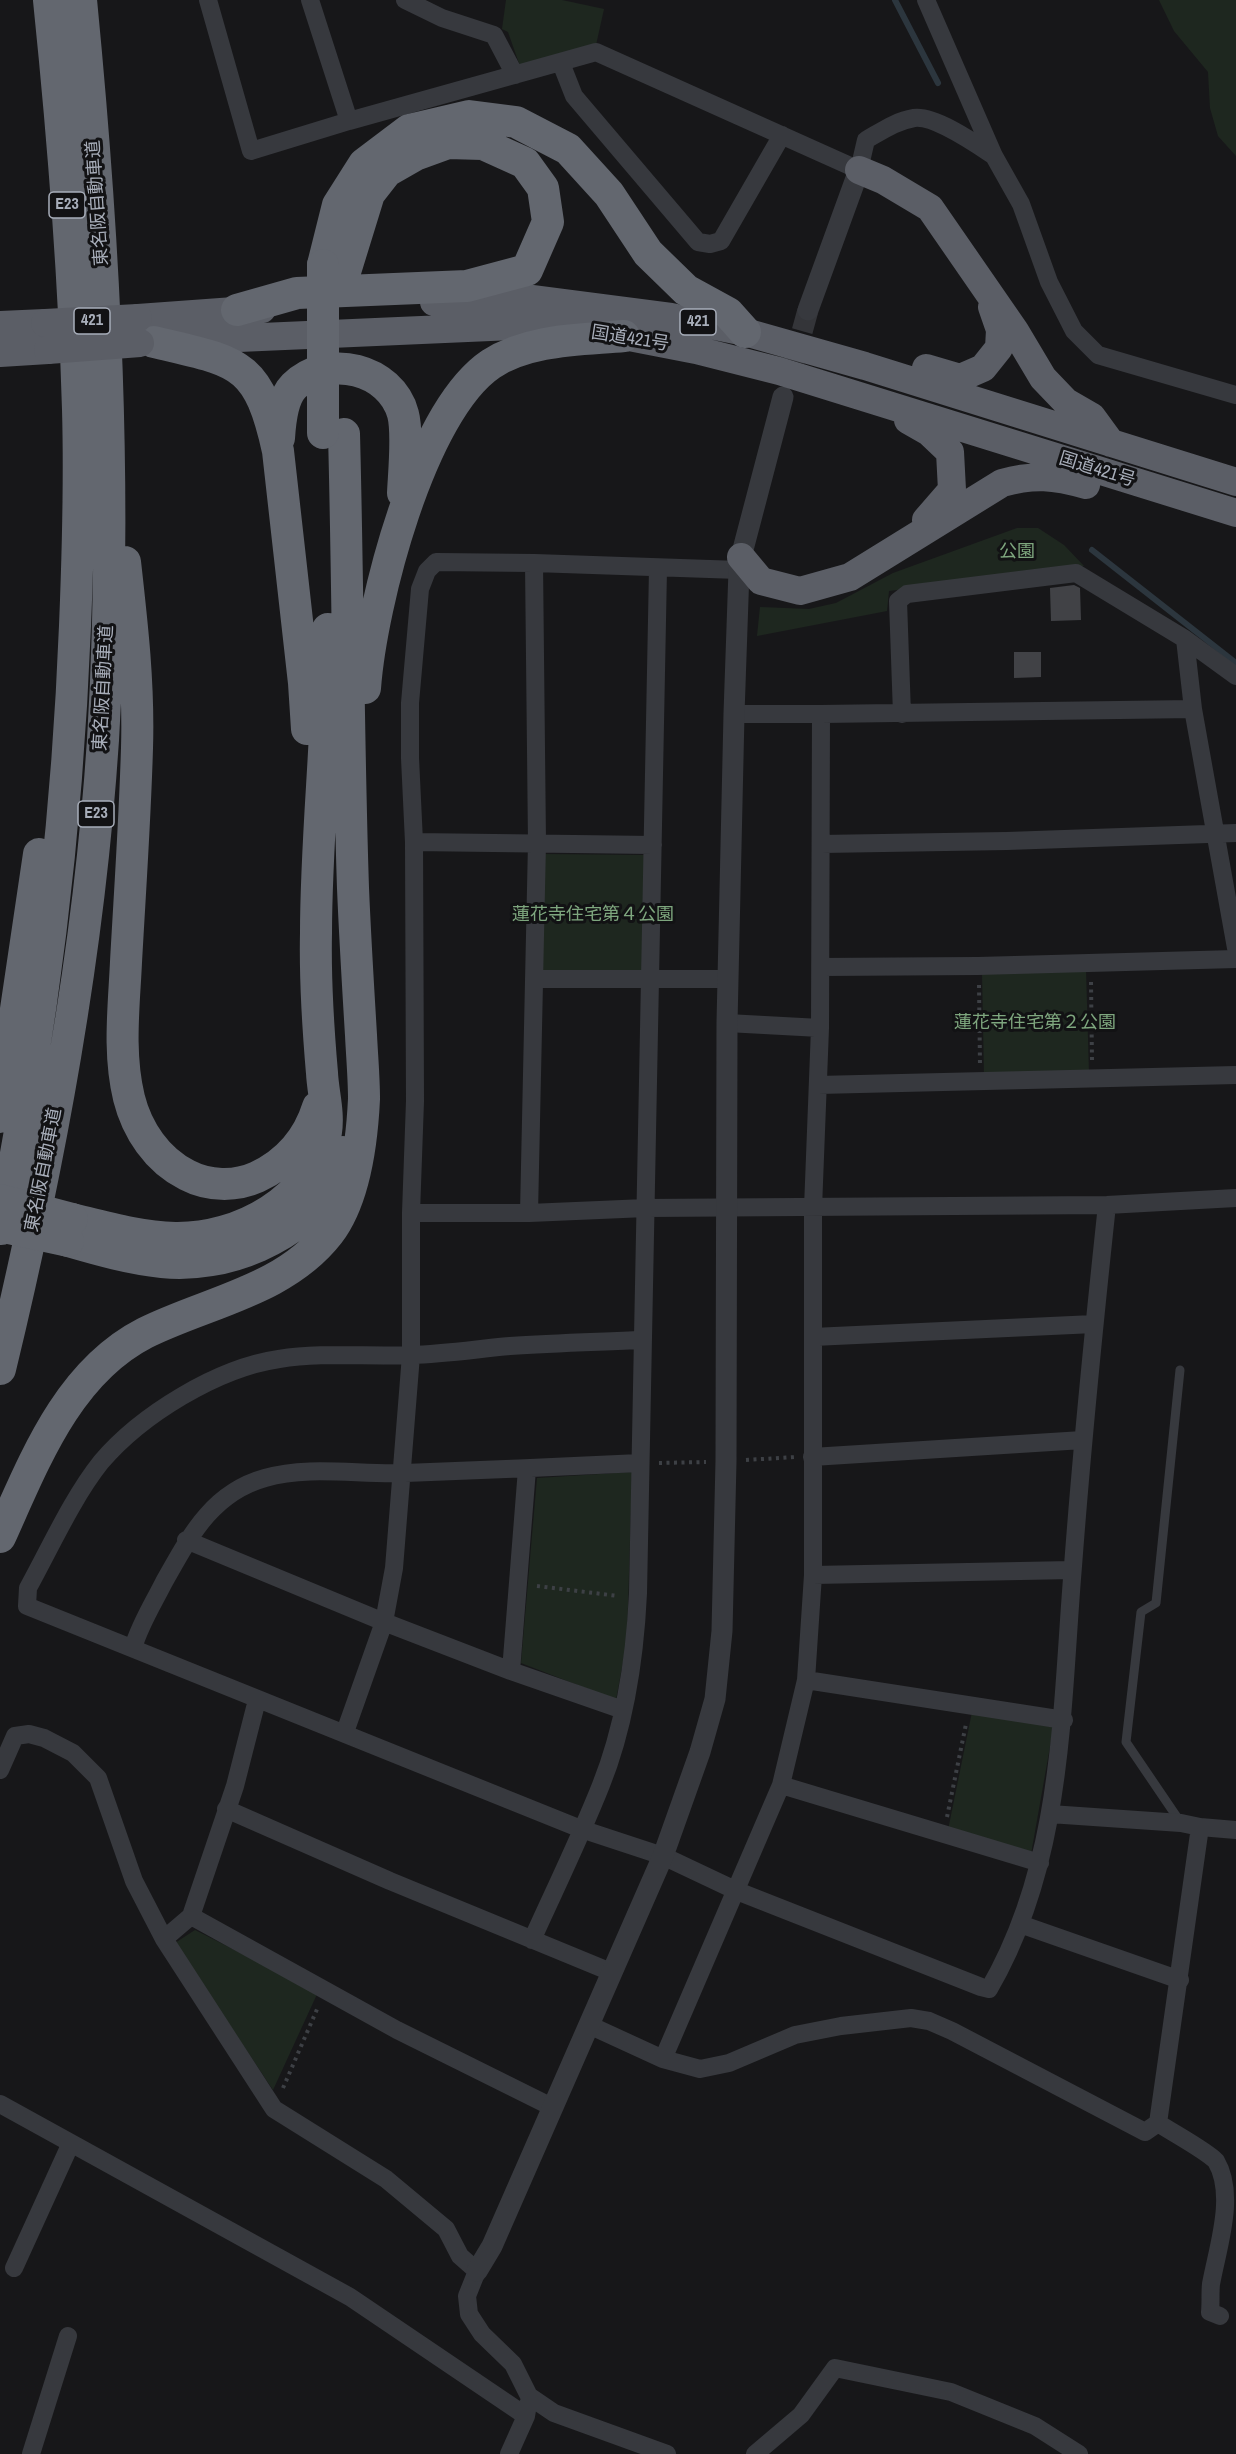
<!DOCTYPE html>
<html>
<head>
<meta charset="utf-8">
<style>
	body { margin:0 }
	canvas { display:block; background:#171719 }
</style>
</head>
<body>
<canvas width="1236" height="2454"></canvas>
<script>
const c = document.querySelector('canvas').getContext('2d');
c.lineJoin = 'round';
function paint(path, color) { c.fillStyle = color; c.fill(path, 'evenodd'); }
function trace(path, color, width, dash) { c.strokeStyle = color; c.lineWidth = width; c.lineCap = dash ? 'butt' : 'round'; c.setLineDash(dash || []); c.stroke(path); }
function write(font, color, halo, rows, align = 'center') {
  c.font = font + ' "Archivo Narrow","Noto Sans JP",sans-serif'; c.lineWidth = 6; c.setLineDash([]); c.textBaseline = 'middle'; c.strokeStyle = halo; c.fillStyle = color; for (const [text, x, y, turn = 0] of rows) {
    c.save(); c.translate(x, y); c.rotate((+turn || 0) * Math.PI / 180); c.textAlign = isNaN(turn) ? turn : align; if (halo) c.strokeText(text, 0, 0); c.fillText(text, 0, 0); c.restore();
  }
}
paint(new Path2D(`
	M 506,0 L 562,0 L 604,9 L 596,45 L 520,66 L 508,32 L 502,29 Z
	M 1159,0 L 1236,0 L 1236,156 L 1218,136 L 1210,108 L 1208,72 L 1174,31 Z
	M 1017,528 L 1038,528 L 1064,545 L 1084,566 L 889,591 L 887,611 L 757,636 L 760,607 L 809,609 L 836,603 L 893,573 Z
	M 542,854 L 644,855 L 644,975 L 541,976 Z
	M 1086,970 L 1089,1074 L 984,1076 L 982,972 Z
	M 632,1472 L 627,1640 L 616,1700 L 521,1663 L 537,1478 Z
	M 972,1712 L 1054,1724 L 1031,1854 L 948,1830 Z
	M 195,1930 L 318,1992 L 273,2090 L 175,1943 Z`), '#1e271f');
trace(new Path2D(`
	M 895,0 L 938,83
	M 1092,550 L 1236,663`), '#2c363e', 6);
paint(new Path2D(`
	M 1074,585 L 1080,588 L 1081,620 L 1051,621 L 1050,588 Z
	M 1014,652 L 1041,652 L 1041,677 L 1014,678 Z`), '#414246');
trace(new Path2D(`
	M 794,361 L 808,310`), '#343539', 21, [21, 10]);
trace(new Path2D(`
	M 1091,982 L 1092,1061
	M 979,985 L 980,1065
	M 746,1460 L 796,1457
	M 659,1463 L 706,1462
	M 537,1586 L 618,1596
	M 947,1817 L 966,1724
	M 283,2088 L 318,2007`), '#3d4045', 4, [3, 4.5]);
trace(new Path2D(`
	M 1180,1370 L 1156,1603 L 1141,1612 L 1126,1742 L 1181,1823`), '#37393e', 9);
trace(new Path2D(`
	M 208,0 L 251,151 L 349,121 L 596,52 L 859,170 L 866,140 C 882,131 896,121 914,118 C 935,115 976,144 994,156
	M 310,0 L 349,121
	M 405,0 L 442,18 L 494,35 L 515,75
	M 926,0 L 994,156 L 1021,204 L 1049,282 L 1074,331 L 1098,355 L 1236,395
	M 561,63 L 574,96 L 698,242 L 710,244 L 721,241 L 782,135
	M 1185,639 L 1193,709 L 1236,948
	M 734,714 L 821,714
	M 902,714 L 898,601 L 907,594 L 1076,573 L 1185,639 L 1236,676
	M 414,842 L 653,845
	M 821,844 L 1007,841 L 1236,833
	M 821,967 L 978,966 L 1236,959
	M 534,979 L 728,979
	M 727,1023 L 820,1028
	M 818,1085 L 1236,1075
	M 411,1213 L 529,1213 L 646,1208 L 1107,1205 L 1236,1198
	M 529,1213 L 537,843 L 534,563
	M 813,1337 L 1094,1324
	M 642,1340 C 598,1342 554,1343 510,1346 C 477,1349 444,1354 411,1355 C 367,1357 323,1352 279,1359 C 217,1368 141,1415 101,1462 C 73,1497 50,1548 28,1588 L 27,1606 L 581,1829 L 663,1856 L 737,1891 L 981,1987 L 989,1989 C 1064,1860 1061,1709 1073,1566 C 1082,1446 1094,1326 1107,1205
	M 812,1457 L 1083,1440
	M 186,1540 L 384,1622 L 511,1671 L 623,1710
	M 813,1575 L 1072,1570
	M 133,1648 C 140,1624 153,1604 164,1582 C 189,1538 211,1493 265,1478 C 309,1465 359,1475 405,1473 C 483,1470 562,1467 640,1463
	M 511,1671 L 527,1469
	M 806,1680 L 1064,1720
	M 257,1700 L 235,1786 L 191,1916 L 397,2030 L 552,2107
	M 345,1732 L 384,1622 L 394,1568 L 411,1355 L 411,1213 L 415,1101 L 414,842 L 410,758 L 410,703 L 420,589 L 427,571 L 436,562 L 534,563 L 739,570
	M 0,1770 L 15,1736 L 29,1734 L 44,1738 L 73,1753 L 98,1778 L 134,1881 L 164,1939 L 274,2109 L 386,2179 L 446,2229 L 460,2256 L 477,2271 L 467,2296 L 469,2314 L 482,2334 L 513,2364 L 529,2396 L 554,2413 L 667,2454
	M 781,1785 L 1040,1863
	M 226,1809 L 390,1881 L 611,1972
	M 1050,1814 L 1181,1823 L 1200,1827 L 1236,1830
	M 1020,1924 L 1180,1980
	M 164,1939 L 191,1916
	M 532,1940 C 555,1889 580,1838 601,1785 C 625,1725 635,1657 638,1593 L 658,569
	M 589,2025 L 663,2059 L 700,2069 L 729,2063 L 795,2035 L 841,2026 L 911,2018 L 929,2021 L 952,2031 L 1145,2132 L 1158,2123 L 1200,1827
	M 663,2059 L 781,1785 L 806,1680 L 813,1575 L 813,1208 L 820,1028 L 821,714 L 1193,709
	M 0,2104 L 350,2297 L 526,2416
	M 1158,2123 C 1173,2133 1205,2150 1216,2161 C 1236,2195 1218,2246 1211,2284 C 1210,2293 1211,2303 1210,2312 L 1220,2316
	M 14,2268 L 71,2143
	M 31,2454 L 68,2336
	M 509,2454 L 526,2416 L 528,2404
	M 755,2454 L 801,2415 L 835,2368 L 951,2392 L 1035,2426 L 1079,2454`), '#37393e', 18);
trace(new Path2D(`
	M 808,310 L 859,170
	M 477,2271 L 492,2246 L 663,1856 L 700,1752 L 715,1699 L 722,1631 L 726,1461 L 727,1023 L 734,714 L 739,570 L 741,557 L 783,397`), '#37393e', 21);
trace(new Path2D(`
	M 859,170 L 883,180 L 930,208 L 1015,331 L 1043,378 L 1066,402 L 1092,417 L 1111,443
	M 434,302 L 532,299 L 671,317 L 745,332 L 865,366 L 1236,482
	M 138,318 L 262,309
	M 0,325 L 45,323
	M 170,341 L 536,325 L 624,336 L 696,350 L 779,371 L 1236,513
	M 0,353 L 48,350
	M 926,368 L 960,378 L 983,368 L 999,348 L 1000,330 L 992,307
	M 908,420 L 929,432 L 950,452 L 952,490 L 926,520
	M 741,557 L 761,581 L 800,591 L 850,577 L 1002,483 C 1034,474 1054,476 1086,485`), '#5b5e66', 28);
trace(new Path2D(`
	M 323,265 L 338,205 L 364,164 L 409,130 L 469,116 L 516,122 L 568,149 L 609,194 L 648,253 L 686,290 L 728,313 L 745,332
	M 237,310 L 297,293 L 467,286 L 527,270 L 548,222 L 543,188 L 525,163 L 483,144 L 448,143 L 415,155 L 387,171 L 369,194 L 344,275
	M 154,342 C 238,362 258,360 278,451 L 304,683 L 307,729
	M 279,438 C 280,422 282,398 294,386 C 328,353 391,369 403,414 C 408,433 404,472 403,493
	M 125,562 C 132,624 139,685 137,748 C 135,819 130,890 126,962 C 124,1006 118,1053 129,1098 C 137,1130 157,1160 187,1175 C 208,1186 235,1187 257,1177 C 287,1163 308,1139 318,1107
	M 365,688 C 371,605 420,412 491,364 C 529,339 581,340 624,336
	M 0,1117 L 39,854
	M 72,1219 C 105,1227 140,1237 175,1238 C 239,1239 313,1200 326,1132 C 329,1112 323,1093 322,1073 C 318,1027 315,979 316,933 C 316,831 329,730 328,629
	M 1,1229 C 43,1030 67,829 75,626 C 78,553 80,481 78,409 C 74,272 63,136 49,0
	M 68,1241 C 99,1250 131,1259 162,1262 C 224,1269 301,1238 333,1183 C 338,1174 340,1162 343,1152
	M 0,1369 C 50,1162 89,953 103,740 C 118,493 105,246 81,0
	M 0,1537 C 34,1462 67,1373 145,1333 C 207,1302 284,1291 329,1233 C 355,1199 362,1141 364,1099 C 364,1078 362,1056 361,1035 C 358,986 355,937 353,888 C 348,737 348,585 344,434`), '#63676f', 32);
trace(new Path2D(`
	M 45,323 L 138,318
	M 48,350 L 140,343`), '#5b5e66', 28);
trace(new Path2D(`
	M 323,265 L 323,433
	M 0,1200 L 72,1219
	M 0,1226 L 68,1241`), '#63676f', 32);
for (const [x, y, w] of [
	[67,205,36],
	[92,321,36],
	[698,322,36],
	[96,814,36]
]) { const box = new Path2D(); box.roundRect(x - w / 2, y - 13, w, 26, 4.5); c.fillStyle = '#121214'; c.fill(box); trace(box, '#a8aeba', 1.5); }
write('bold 16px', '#a8aeba', null, [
	["E23",67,205],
	["421",92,321],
	["421",698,322],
	["E23",96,814]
]);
write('18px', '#a8aeba', '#121214', [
	["東名阪自動車道",98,203,-94],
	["国道421号",630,339,9],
	["国道421号",1097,470,17],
	["東名阪自動車道",104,688,-87],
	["東名阪自動車道",44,1170,-79]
]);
write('18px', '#7ea67e', '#121214', [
	["公園",1017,552],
	["蓮花寺住宅第４公園",593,915],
	["蓮花寺住宅第２公園",1035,1023]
]);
</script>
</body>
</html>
